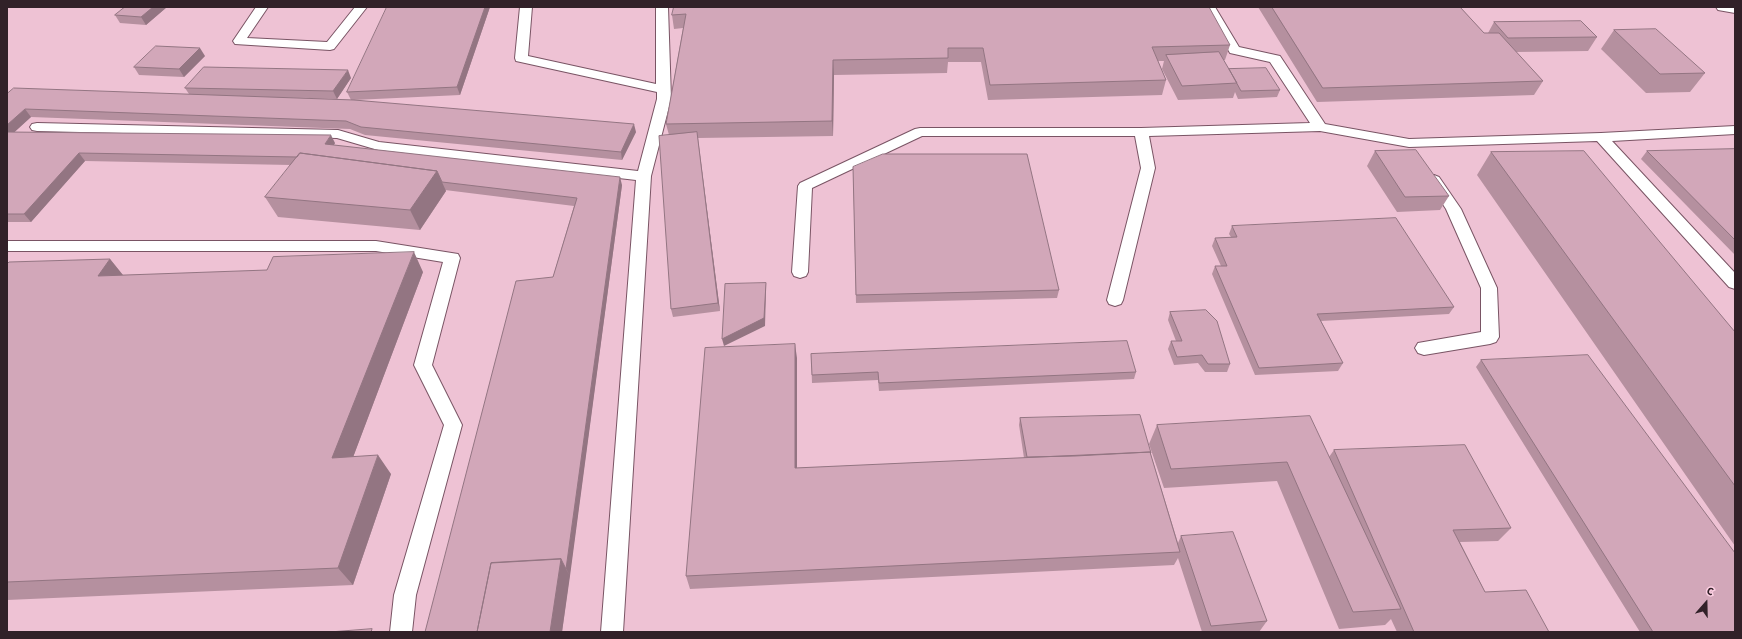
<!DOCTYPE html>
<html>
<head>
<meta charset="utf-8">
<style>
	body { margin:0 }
	#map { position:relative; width:1742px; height:639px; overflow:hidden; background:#eec2d4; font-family:"Source Sans 3",sans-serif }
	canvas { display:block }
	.frame { position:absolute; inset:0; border:8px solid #312128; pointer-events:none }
	.north { position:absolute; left:1686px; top:583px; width:40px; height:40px; -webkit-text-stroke:3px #fccfe2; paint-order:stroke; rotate:20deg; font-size:11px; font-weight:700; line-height:16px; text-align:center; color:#312128 }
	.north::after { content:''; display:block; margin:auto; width:14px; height:18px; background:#312128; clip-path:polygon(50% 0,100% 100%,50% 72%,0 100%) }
</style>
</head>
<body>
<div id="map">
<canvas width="1742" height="639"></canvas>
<div class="frame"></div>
<div class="north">С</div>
</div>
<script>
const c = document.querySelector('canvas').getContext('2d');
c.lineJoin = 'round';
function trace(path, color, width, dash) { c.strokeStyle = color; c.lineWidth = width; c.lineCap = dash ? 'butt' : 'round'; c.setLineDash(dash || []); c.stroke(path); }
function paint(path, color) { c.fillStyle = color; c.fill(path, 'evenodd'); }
const lane = new Path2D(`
	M 256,7 L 268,7 L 247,38 L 327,42 L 355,7 L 367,7 L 334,49 L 330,50 L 235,44 L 233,41 Z
	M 520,7 L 532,7 L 528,56 L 656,84 L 656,7 L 668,7 L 671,99 L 651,176 L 623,632 L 601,632 L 636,180 L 378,150 L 337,138 L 37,131 L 32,130 L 30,127 L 32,124 L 37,123 L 338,130 L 379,142 L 638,171 L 657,99 L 657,92 L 516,61 L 515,58 Z
	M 1203,7 L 1215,7 L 1239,47 L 1280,56 L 1325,124 L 1409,139 L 1601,133 L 1735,126 L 1735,134 L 1612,141 L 1735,273 L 1735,289 L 1729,287 L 1597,141 L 1409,147 L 1320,131 L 1149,136 L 1155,168 L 1123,300 L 1121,304 L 1115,306 L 1109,304 L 1107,300 L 1141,168 L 1135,136 L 922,136 L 812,188 L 808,272 L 806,276 L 800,278 L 794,276 L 792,272 L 798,186 L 800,183 L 915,129 L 920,128 L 1141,128 L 1310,123 L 1270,62 L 1230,53 Z
	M 1716,7 L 1735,7 L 1735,13 L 1718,10 Z
	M 1434,175 L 1439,177 L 1461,209 L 1497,288 L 1499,337 L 1496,342 L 1490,344 L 1424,355 L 1418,353 L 1415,348 L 1418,343 L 1481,332 L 1481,288 L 1446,209 L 1427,180 L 1429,177 Z
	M 7,241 L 376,241 L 458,254 L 460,258 L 432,365 L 462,425 L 416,595 L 412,632 L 390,632 L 394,595 L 444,425 L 414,365 L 443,262 L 376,251 L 8,251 Z`);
trace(lane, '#795464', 2);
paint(lane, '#fff');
paint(new Path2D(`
	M 125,7 L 167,7 L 146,25 L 120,23 L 115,15 Z
	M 490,7 L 460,95 L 354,100 L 636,132 L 622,160 L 365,135 L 350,129 L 31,117 L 14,132 L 335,143 L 334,145 L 622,185 L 562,632 L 425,632 L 553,277 L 574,206 L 445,190 L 446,191 L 420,230 L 278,217 L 265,197 L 291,165 L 85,161 L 31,222 L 7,222 L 7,94 L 189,94 L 185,88 L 351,78 L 337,99 L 283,97 L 351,100 L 347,92 Z
	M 674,7 L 1230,45 L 1225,60 L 1223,60 L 1229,69 L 1280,90 L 1277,97 L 1238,99 L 1235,92 L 1233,98 L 1178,100 L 1162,69 L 1164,61 L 1158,61 L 1166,80 L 1162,95 L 988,100 L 981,62 L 948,62 L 947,73 L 834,75 L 833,136 L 698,138 L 720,311 L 673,317 L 671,309 L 669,135 L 666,124 L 683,28 L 674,29 L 672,15 Z
	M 1258,7 L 1460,7 L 1484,33 L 1488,33 L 1494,22 L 1597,37 L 1588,51 L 1516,52 L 1543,81 L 1534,95 L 1317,102 Z
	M 1614,30 L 1705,73 L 1690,92 L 1646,93 L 1601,49 Z
	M 205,56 L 184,77 L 139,75 L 134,67 Z
	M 1735,149 L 1735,255 L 1641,159 L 1647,151 Z
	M 1375,151 L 1449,196 L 1440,210 L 1397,212 L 1367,166 Z
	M 1491,152 L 1735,332 L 1735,546 L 1477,175 Z
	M 853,167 L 1059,290 L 1057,298 L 856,303 Z
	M 1232,226 L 1454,307 L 1449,314 L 1321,321 L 1343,363 L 1338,371 L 1255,375 L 1212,274 L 1215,266 L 1221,266 L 1212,246 L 1215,238 L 1231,237 L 1229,234 Z
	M 110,259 L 123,275 L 423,272 L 353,457 L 391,474 L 353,585 L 7,600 L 7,264 Z
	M 1170,312 L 1230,364 L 1227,372 L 1205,372 L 1198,363 L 1174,365 L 1168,349 L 1171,341 L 1176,341 L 1168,320 Z
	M 811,354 L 1136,372 L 1134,379 L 879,391 L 878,380 L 812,383 Z
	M 797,358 L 797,468 L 1024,458 L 1019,425 L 1020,418 L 1151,453 L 1151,455 L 1178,543 L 1181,536 L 1267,621 L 1259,632 L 1202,632 L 1178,558 L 1174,565 L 690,589 L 686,576 Z
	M 1481,360 L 1735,632 L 1640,632 L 1476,367 Z
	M 1157,425 L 1329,457 L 1334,450 L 1511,528 L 1498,541 L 1460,542 L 1485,592 L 1549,632 L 1397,632 L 1391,619 L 1385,625 L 1339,629 L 1277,481 L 1164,488 L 1149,444 Z`), '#b5909f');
paint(new Path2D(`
	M 153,7 L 167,7 L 146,25 L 141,17 Z
	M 485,7 L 490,7 L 460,95 L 457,87 Z
	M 200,48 L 205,56 L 184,77 L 179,69 Z
	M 833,60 L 834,75 L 833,136 L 832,121 Z
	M 348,70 L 351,78 L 337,99 L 333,91 Z
	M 25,109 L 31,117 L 7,139 L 7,125 Z
	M 634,124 L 636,132 L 622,160 L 621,152 Z
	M 697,132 L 698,140 L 720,311 L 718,303 Z
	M 331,135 L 335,143 L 329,152 L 325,144 Z
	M 79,153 L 85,161 L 31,222 L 24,214 Z
	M 437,171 L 446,191 L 420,230 L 410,210 Z
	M 620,177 L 622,185 L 570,576 L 566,569 Z
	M 414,252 L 423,272 L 346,476 L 332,458 Z
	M 110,259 L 126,279 L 98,276 Z
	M 766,283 L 766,291 L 765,326 L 724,346 L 722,339 Z
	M 795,344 L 797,358 L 797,482 L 795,468 Z
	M 378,455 L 391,474 L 353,585 L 338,568 Z
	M 561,559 L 570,576 L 562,632 L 550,632 Z`), '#937582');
const building = new Path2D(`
	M 125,7 L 153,7 L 141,17 L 115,15 Z
	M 387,7 L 485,7 L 457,87 L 347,92 Z
	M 674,7 L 1209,7 L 1230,45 L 1152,47 L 1166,80 L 990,85 L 983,48 L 948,48 L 948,58 L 833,60 L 832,121 L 666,124 L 686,14 L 672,15 Z
	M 1272,7 L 1460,7 L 1484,33 L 1499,33 L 1543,81 L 1323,88 Z
	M 1581,21 L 1597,37 L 1508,38 L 1494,22 Z
	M 1656,29 L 1705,73 L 1660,74 L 1614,30 Z
	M 156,46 L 200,48 L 179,69 L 134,67 Z
	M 1219,52 L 1237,83 L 1182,86 L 1166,55 Z
	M 204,67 L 348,70 L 333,91 L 185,88 Z
	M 1266,68 L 1280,90 L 1241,91 L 1229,69 Z
	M 14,88 L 354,100 L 634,124 L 621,152 L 361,127 L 346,121 L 25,109 L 7,125 L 7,94 Z
	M 7,132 L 331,135 L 325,144 L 620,177 L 566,569 L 561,559 L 491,563 L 477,632 L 425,632 L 516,281 L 553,277 L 577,198 L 442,182 L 437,171 L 300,153 L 297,157 L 79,153 L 24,214 L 7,214 Z
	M 697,132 L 718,303 L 671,309 L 659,136 Z
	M 1735,149 L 1735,240 L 1647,151 Z
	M 1416,150 L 1449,196 L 1405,197 L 1375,151 Z
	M 1584,151 L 1735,332 L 1735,486 L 1491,152 Z
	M 300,153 L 437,171 L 410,210 L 265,197 Z
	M 883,154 L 1027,154 L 1059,290 L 856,295 L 853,167 Z
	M 1396,218 L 1454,307 L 1317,314 L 1343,363 L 1259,368 L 1215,266 L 1227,266 L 1215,238 L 1237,237 L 1232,226 Z
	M 414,252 L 332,458 L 378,455 L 338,568 L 7,582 L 7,264 L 9,262 L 110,259 L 98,276 L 267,270 L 273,257 Z
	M 766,283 L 764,318 L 722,339 L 725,284 Z
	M 1206,310 L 1217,321 L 1230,364 L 1208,364 L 1202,355 L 1177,357 L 1171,341 L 1182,341 L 1170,312 Z
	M 1127,341 L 1136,372 L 879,383 L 878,372 L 812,375 L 811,354 Z
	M 795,344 L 795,468 L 1150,452 L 1180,552 L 686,576 L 705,348 Z
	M 1588,355 L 1735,553 L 1735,632 L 1653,632 L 1481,360 Z
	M 1140,415 L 1151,453 L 1150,452 L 1075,456 L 1027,457 L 1020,418 Z
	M 1310,416 L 1401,609 L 1353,612 L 1287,462 L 1171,469 L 1157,425 Z
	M 1465,445 L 1511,528 L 1453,530 L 1485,592 L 1526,590 L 1549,632 L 1414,632 L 1334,450 Z
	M 1233,532 L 1267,621 L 1211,626 L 1181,536 Z
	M 561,559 L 550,632 L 477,632 L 491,563 Z
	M 372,629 L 371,632 L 330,632 Z`);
paint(building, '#d2a7b9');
trace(building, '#937582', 1);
</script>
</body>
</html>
